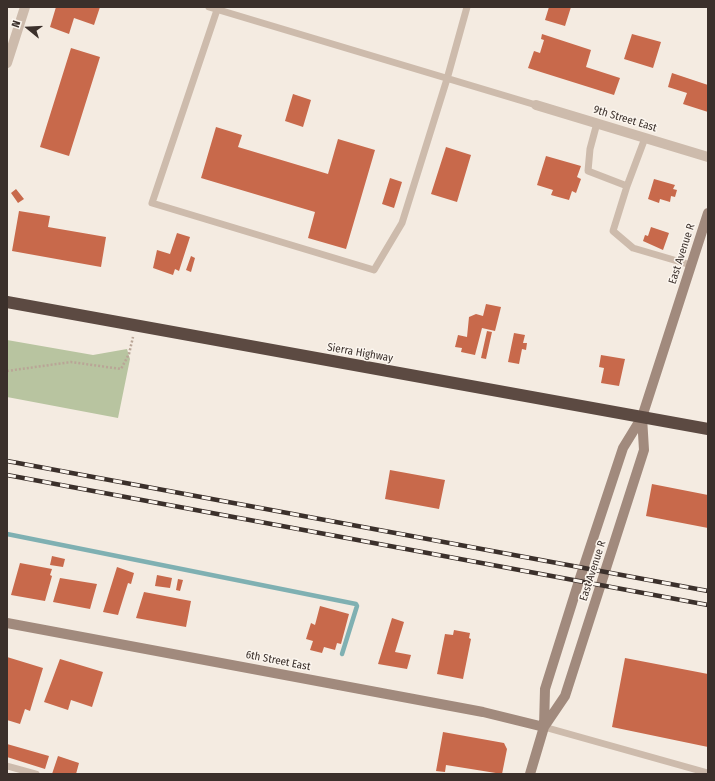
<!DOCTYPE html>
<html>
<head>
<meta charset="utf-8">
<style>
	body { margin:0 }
	#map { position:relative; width:715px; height:781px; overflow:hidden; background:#f4ebe1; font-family:"Fira Sans Condensed",sans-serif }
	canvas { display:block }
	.frame { position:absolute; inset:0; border:8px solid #3b302b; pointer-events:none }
	.north { position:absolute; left:8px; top:8px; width:40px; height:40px; -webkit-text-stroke:3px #fbf5ee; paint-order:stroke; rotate:288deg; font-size:11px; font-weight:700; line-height:16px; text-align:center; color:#3b302b }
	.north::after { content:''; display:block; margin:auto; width:14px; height:18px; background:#3b302b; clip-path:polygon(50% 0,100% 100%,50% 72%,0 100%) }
</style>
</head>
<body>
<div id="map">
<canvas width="715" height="781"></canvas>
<div class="frame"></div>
<div class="north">N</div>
</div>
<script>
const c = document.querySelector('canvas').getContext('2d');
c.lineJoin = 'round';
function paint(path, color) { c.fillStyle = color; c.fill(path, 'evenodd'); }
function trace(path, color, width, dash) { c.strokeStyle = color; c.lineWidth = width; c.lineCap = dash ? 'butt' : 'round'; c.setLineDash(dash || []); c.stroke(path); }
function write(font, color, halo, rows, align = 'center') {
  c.font = font + ' "Fira Sans Condensed",sans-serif'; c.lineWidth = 3; c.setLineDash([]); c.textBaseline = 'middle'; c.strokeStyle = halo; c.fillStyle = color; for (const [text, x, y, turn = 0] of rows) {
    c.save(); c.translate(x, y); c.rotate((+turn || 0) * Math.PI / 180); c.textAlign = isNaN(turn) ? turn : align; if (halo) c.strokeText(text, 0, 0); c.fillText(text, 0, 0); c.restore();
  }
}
paint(new Path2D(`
	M 7,340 L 93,355 L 127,349 L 130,359 L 118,418 L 7,397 Z`), '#b8c4a0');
trace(new Path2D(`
	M 7,534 L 356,604 L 357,606 L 342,654`), '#7fb0b2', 4.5);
paint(new Path2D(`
	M 56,7 L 100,7 L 94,25 L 74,18 L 69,34 L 50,27 Z
	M 549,7 L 571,7 L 565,26 L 545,20 Z
	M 542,34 L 591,50 L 586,67 L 620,78 L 614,95 L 528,68 L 534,51 L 540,53 L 544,40 L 541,39 Z
	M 632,34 L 661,42 L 653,68 L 624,59 Z
	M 71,48 L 100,57 L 69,156 L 40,147 Z
	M 672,73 L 708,85 L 708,112 L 683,104 L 687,93 L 668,87 Z
	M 293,94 L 311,100 L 303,127 L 285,121 Z
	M 216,127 L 242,135 L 238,147 L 328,174 L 338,139 L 375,150 L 346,249 L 308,238 L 315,212 L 201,178 Z
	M 446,147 L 471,155 L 457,202 L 431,194 Z
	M 546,156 L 581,166 L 577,177 L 581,179 L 576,193 L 572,191 L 569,200 L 551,195 L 553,190 L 537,185 Z
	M 390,178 L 402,182 L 394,208 L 382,204 Z
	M 654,179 L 675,185 L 673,189 L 677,190 L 675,197 L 671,196 L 670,202 L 660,199 L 659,203 L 648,199 Z
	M 16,189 L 24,199 L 18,203 L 11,193 Z
	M 19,211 L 50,216 L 48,227 L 106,237 L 101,267 L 12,251 Z
	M 651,227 L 669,233 L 663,250 L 643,241 L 645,235 L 648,236 Z
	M 177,233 L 190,237 L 179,271 L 175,269 L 173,275 L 153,268 L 157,250 L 170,254 Z
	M 191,256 L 195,258 L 191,272 L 186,270 Z
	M 486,304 L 501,307 L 495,331 L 482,328 L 475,355 L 461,352 L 462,348 L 455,347 L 458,335 L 467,337 L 469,317 L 476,314 L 483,316 Z
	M 487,331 L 492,332 L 486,359 L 481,358 Z
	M 514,333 L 525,335 L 523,343 L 527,343 L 526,350 L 522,349 L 519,364 L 508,362 Z
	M 601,355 L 625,359 L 619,386 L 601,383 L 604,368 L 599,367 Z
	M 390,470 L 445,480 L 439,509 L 385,499 Z
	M 652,484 L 708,495 L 708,528 L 646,516 Z
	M 52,556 L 65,559 L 63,567 L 50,565 Z
	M 20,563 L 52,569 L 50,575 L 52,576 L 45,601 L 11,595 Z
	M 117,567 L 134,573 L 131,584 L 128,583 L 118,615 L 103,612 Z
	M 157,575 L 172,578 L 170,588 L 155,586 Z
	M 60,578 L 97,584 L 90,609 L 53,602 Z
	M 178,579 L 183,580 L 180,591 L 176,590 Z
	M 144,592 L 191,601 L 186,627 L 136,618 Z
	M 320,606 L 349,614 L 341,644 L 337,643 L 335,650 L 324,647 L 322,653 L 310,650 L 313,641 L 306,639 L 311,623 L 315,625 Z
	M 392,618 L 404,622 L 395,652 L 411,655 L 407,669 L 378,664 Z
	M 454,630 L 470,633 L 469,638 L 471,639 L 463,679 L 437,674 L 445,634 L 453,635 Z
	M 7,657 L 43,668 L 30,711 L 25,709 L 20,724 L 7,720 Z
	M 625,658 L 708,674 L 708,747 L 612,727 Z
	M 60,659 L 103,672 L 92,707 L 71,700 L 68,710 L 44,702 Z
	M 443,732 L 504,743 L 507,749 L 502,774 L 446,765 L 445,772 L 436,771 Z
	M 7,744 L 49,756 L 45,769 L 7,757 Z
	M 58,756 L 79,763 L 76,774 L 52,774 Z`), '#c8694b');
trace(new Path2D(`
	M 7,371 L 71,362 L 121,369 L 129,354 L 133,337`), '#b9a596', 2.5, [2, 2]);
trace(new Path2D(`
	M 209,7 L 536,105
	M 218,7 L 152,203 L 374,270 L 402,223 L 447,79 L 467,7
	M 597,123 L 590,149 L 588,171 L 627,186
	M 645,138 L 627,186 L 613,231 L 633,248 L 691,265
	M 544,727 L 708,773
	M 7,766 L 36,774`), '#cdbbac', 7);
trace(new Path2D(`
	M 7,63 L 25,7
	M 536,105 L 708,157`), '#cdbbac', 10);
trace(new Path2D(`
	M 7,623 L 483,712 L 544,727
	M 544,727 L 565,696 L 644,450 L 642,417
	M 530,774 L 544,727 L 545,689 L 579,581 L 623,448 L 642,417 L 708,213`), '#a18a7d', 10);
trace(new Path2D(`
	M 7,302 L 708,429`), '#5c4a42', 12);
const rail = new Path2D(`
	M 7,461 L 708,591
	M 7,475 L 708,605`);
trace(rail, '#3b302b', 4.5);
trace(rail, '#fbf5ee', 3, [9]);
write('11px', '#3b302b', '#fbf5ee', [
	["9th Street East",625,119,17],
	["East Avenue R",682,254,-72],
	["Sierra Highway",360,353,10],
	["East Avenue R",593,571,-72],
	["6th Street East",278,661,11]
]);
</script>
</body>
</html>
